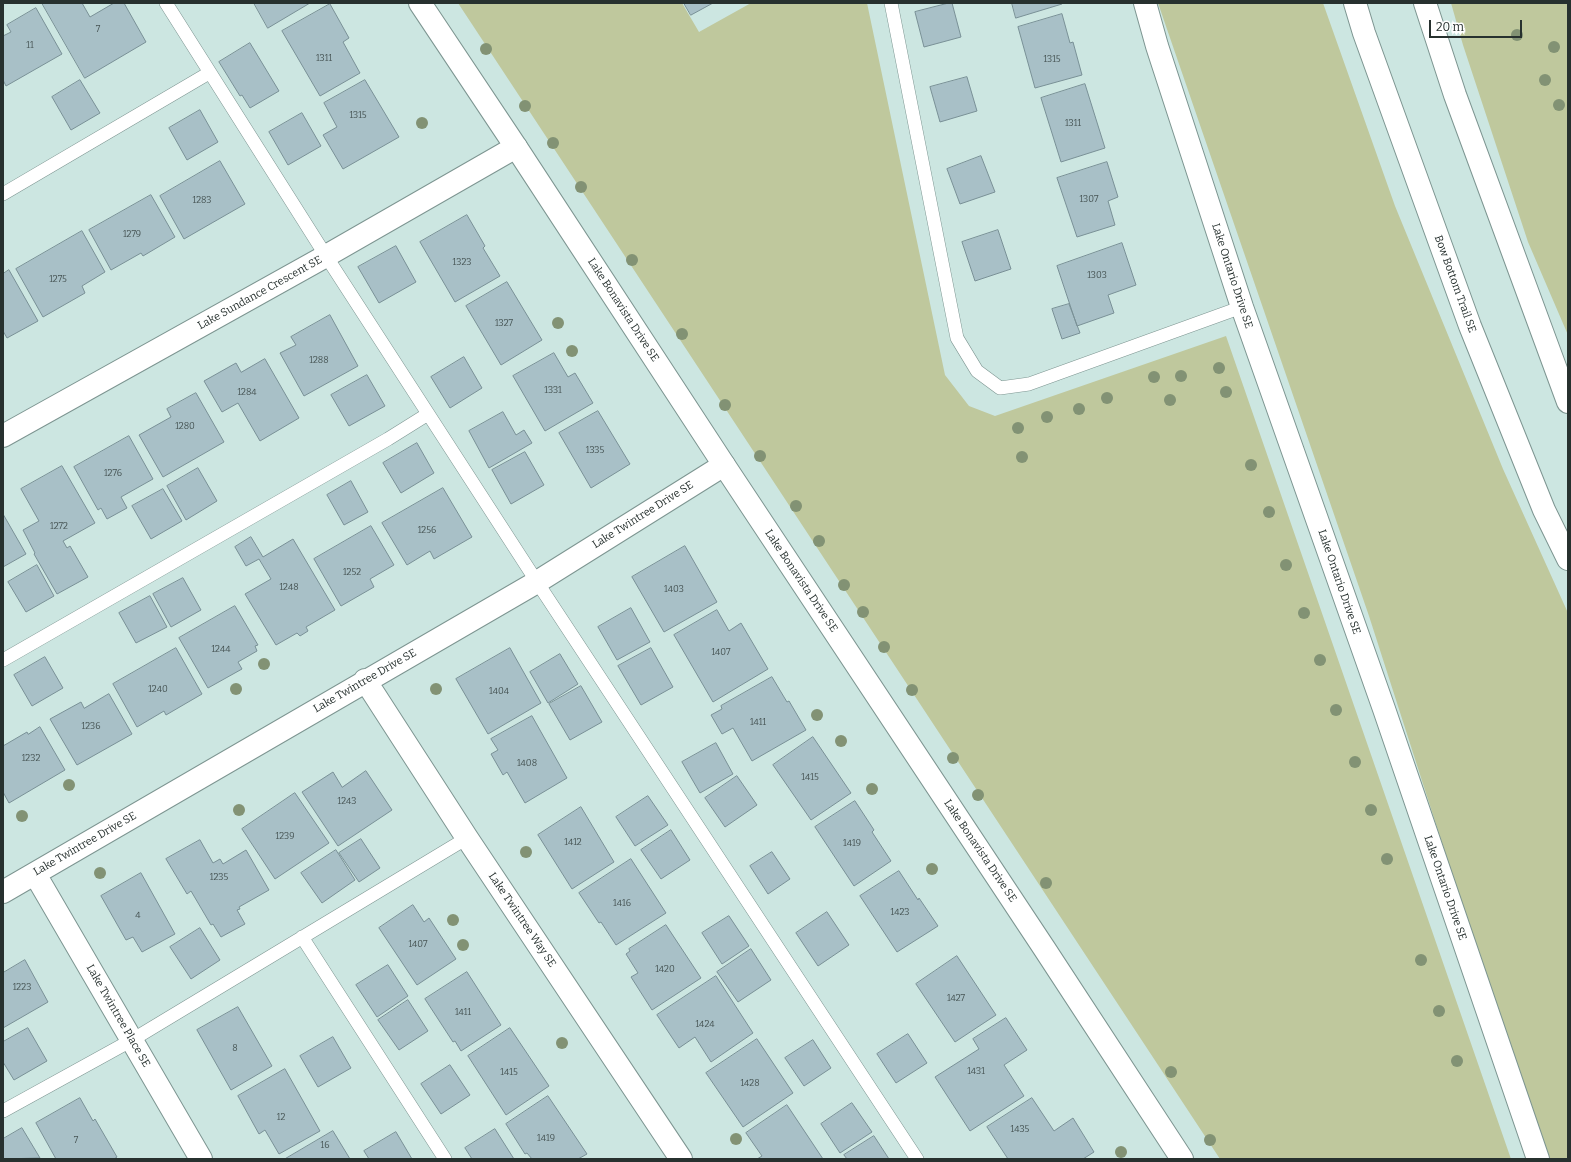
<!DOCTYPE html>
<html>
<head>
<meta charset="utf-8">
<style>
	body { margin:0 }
	#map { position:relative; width:1571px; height:1162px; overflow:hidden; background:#cce6e1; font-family:Bitter,serif }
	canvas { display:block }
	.frame { position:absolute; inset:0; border:4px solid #27312f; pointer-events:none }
	.scale { position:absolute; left:1429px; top:20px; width:93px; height:18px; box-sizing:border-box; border:2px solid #27312f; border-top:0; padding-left:5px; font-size:12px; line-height:14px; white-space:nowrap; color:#27312f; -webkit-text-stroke:3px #fff; paint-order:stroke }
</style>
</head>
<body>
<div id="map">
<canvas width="1571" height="1162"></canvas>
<div class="frame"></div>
<div class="scale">20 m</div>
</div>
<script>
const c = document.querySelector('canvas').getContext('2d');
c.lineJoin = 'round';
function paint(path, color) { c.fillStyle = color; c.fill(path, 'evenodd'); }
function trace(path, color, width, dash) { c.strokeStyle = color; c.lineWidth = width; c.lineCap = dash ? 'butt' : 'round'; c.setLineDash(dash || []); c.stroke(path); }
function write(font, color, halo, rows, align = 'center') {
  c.font = font + ' Bitter,serif'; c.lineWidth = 3; c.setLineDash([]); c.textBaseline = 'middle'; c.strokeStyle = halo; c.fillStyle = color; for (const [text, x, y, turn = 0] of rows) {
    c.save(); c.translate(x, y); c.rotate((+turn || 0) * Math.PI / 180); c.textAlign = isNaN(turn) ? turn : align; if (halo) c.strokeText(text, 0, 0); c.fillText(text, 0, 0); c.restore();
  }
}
paint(new Path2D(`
	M 458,3 L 682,3 L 699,32 L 751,3 L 867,3 L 945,375 L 969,406 L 995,416 L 1226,336 L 1511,1159 L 1220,1159 Z
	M 1158,3 L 1323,3 L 1395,206 L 1503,469 L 1568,613 L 1568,1159 L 1544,1159 L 1543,1157 L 1369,616 Z
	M 1451,3 L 1568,3 L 1568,335 L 1528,242 L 1463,45 Z`), '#bfc89d');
const building = new Path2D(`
	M 42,3 L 82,3 L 90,17 L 114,3 L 124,3 L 146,42 L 85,78 Z
	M 254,3 L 310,3 L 268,28 Z
	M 684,3 L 713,3 L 691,15 Z
	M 949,3 L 952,3 L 961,37 L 924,47 L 915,12 Z
	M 1012,3 L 1062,3 L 1062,4 L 1016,18 Z
	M 330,4 L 349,38 L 343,42 L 360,73 L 320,96 L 282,31 Z
	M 36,8 L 62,54 L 6,86 L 3,80 L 3,36 L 11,32 L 7,25 Z
	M 1062,14 L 1070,43 L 1073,42 L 1082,75 L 1035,88 L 1018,27 Z
	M 250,43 L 279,91 L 250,108 L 242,95 L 240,96 L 219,62 Z
	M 967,77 L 977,111 L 940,122 L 930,87 Z
	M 80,80 L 100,113 L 71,130 L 52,97 Z
	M 365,80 L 399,137 L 343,169 L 323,135 L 337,127 L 324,103 Z
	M 1085,84 L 1105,148 L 1061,162 L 1041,98 Z
	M 200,110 L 218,142 L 187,160 L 169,128 Z
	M 302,113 L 321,146 L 288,165 L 269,132 Z
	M 981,156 L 995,192 L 960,204 L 947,169 Z
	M 220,161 L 245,204 L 184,239 L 160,196 Z
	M 1107,162 L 1118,197 L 1108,201 L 1115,225 L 1077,237 L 1057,178 Z
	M 151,195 L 175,237 L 143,256 L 141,253 L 111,270 L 89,230 Z
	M 467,215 L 485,246 L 483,248 L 500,276 L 455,302 L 420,242 Z
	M 998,230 L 1011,269 L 975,281 L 962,242 Z
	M 82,231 L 105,272 L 82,286 L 85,293 L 43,317 L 16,269 Z
	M 1122,243 L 1136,285 L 1108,295 L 1114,313 L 1077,326 L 1057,266 Z
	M 396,246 L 416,282 L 379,303 L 358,267 Z
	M 9,270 L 38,321 L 7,338 L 3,331 L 3,274 Z
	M 507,282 L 542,340 L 501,365 L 466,306 Z
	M 1069,304 L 1080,333 L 1062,339 L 1052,309 Z
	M 330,315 L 358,366 L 304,396 L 280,353 L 296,345 L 291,337 Z
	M 554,353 L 568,377 L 575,373 L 593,403 L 545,431 L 513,376 Z
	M 464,357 L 482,388 L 450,408 L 431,377 Z
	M 265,359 L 299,418 L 260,441 L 238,403 L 222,412 L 204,381 L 236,363 L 241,372 Z
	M 367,375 L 385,406 L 349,426 L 331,395 Z
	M 196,393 L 224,442 L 163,477 L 139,435 L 171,417 L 167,409 Z
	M 598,411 L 630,464 L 591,488 L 559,433 Z
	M 503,412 L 516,435 L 524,430 L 532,443 L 489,468 L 469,431 Z
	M 129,436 L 153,479 L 121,497 L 127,508 L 107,519 L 101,508 L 98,510 L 74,467 Z
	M 417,443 L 434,473 L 401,493 L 383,463 Z
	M 525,452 L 544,485 L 511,504 L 492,470 Z
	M 62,466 L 95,523 L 63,541 L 67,548 L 70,546 L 88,577 L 57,594 L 34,554 L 35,553 L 23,530 L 39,521 L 21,489 Z
	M 198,468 L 217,501 L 186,520 L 167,486 Z
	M 351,481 L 368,512 L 344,525 L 327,495 Z
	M 443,488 L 472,537 L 434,559 L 430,551 L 407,565 L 382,523 Z
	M 163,489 L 182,521 L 151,539 L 132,506 Z
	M 3,514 L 26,554 L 3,567 Z
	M 371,526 L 394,565 L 370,579 L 374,587 L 341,606 L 314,559 Z
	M 251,537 L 263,557 L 293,539 L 335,610 L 306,627 L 308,631 L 300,636 L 297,633 L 276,645 L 245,594 L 271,579 L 259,559 L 246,566 L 235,547 Z
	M 685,546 L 717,602 L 664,632 L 632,577 Z
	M 37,565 L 54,596 L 26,612 L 8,582 Z
	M 183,578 L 201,610 L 171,627 L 153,594 Z
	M 150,596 L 167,627 L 136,643 L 119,613 Z
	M 235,606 L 258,645 L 255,646 L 257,651 L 238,662 L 242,669 L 208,688 L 179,638 Z
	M 631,608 L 650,642 L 617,660 L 598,627 Z
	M 717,610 L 729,631 L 741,623 L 768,669 L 713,702 L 674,635 Z
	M 176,648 L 202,694 L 166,715 L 164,711 L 137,727 L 113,684 Z
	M 510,648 L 541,703 L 488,734 L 456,679 Z
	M 651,648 L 673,687 L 641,705 L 618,666 Z
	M 560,654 L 578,684 L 548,703 L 530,672 Z
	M 45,657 L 63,688 L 32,706 L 14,675 Z
	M 772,677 L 787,702 L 789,701 L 806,730 L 752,761 L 733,728 L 722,734 L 711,715 L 722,709 L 721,706 Z
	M 581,686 L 602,722 L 570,740 L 549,704 Z
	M 109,694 L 132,734 L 77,765 L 50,719 L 81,702 L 84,708 Z
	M 532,716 L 567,778 L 525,803 L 507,772 L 503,775 L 491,754 L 498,750 L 491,739 Z
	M 40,727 L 65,770 L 9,803 L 3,792 L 3,746 L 27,732 L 28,734 Z
	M 813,737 L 851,793 L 811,820 L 773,765 Z
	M 716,743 L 733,774 L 700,793 L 682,762 Z
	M 366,771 L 392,810 L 338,846 L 302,792 L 333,772 L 342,787 Z
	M 737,776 L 757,805 L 725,827 L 705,798 Z
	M 295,793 L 329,843 L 275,879 L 242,829 Z
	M 648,796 L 668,825 L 635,846 L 616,817 Z
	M 855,801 L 874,830 L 872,832 L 891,861 L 854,886 L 815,827 Z
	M 581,807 L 614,862 L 572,889 L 538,835 Z
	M 671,830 L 690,860 L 661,879 L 641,850 Z
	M 361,839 L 380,868 L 359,882 L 339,853 Z
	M 200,840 L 213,863 L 220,859 L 223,864 L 246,850 L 269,890 L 239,907 L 240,909 L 237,910 L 245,924 L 221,937 L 213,924 L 211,925 L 191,891 L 187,894 L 166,859 Z
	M 336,850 L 355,880 L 322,903 L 301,873 Z
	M 772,852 L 790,879 L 768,894 L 750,866 Z
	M 631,859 L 666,913 L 616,945 L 601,922 L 599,923 L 579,893 Z
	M 899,871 L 918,900 L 919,898 L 938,926 L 897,952 L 860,896 Z
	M 141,873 L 175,934 L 142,952 L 133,937 L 126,940 L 101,896 Z
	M 413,905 L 424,922 L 429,918 L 456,959 L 417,985 L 379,928 Z
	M 827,912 L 849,945 L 818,966 L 796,933 Z
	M 729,916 L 749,946 L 722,964 L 702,933 Z
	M 666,925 L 701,978 L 652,1010 L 631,977 L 638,973 L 626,954 L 630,951 L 629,949 Z
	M 200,928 L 220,960 L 191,979 L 170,947 Z
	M 751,949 L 771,980 L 738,1002 L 717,972 Z
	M 957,956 L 996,1015 L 955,1042 L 916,984 Z
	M 25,960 L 48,1002 L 3,1028 L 3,973 Z
	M 388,965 L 408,996 L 377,1017 L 356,985 Z
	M 467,972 L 501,1025 L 461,1051 L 455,1041 L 453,1042 L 425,999 Z
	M 716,976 L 753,1033 L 711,1062 L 695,1037 L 679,1048 L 657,1015 Z
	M 408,1000 L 428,1031 L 399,1050 L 378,1020 Z
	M 238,1007 L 272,1066 L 231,1090 L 197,1030 Z
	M 1006,1018 L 1027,1050 L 1004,1065 L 1024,1096 L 970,1131 L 935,1077 L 979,1049 L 973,1039 Z
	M 28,1028 L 47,1061 L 14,1080 L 3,1062 L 3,1042 Z
	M 510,1028 L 549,1086 L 506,1115 L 468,1056 Z
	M 908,1034 L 927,1063 L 896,1083 L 877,1054 Z
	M 333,1037 L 351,1068 L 318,1087 L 300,1056 Z
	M 757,1039 L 793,1093 L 743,1127 L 706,1073 Z
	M 813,1040 L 831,1068 L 804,1086 L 785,1058 Z
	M 450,1065 L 470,1095 L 441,1114 L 421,1084 Z
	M 285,1069 L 320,1131 L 279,1154 L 265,1130 L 259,1134 L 238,1096 Z
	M 548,1096 L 587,1154 L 578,1159 L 532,1159 L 527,1153 L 525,1154 L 506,1124 Z
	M 80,1098 L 93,1121 L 95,1119 L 117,1157 L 114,1159 L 56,1159 L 36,1123 Z
	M 1032,1098 L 1054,1131 L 1073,1118 L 1094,1152 L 1083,1159 L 1008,1159 L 987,1127 Z
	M 852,1103 L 872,1132 L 840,1153 L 821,1124 Z
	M 787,1105 L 823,1159 L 757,1159 L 762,1156 L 746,1133 Z
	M 22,1128 L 40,1158 L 3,1159 L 3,1139 Z
	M 495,1129 L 514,1159 L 472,1159 L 465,1148 Z
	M 333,1131 L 350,1159 L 285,1159 Z
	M 396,1132 L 412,1159 L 369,1159 L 364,1151 Z
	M 874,1136 L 889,1159 L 847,1159 L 844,1155 Z`);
paint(building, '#a8c0c7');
trace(building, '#799096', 1);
const service = new Path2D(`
	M 166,3 L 326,256 L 537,582 L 917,1159
	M 891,3 L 957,338 L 977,371 L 1000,388 L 1029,384 L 1242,307
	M 3,194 L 209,73
	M 3,660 L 388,439 L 428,414
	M 302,937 L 445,1159
	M 3,1111 L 132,1040 L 467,838`);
const minor = new Path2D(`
	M 1145,3 L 1157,46 L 1242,307 L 1384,709 L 1538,1159
	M 3,436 L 326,256 L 516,147
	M 365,680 L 467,838 L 681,1159
	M 35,874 L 201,1159
	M 3,892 L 537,582 L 724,465`);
const tertiary = new Path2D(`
	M 420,3 L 516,147 L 724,465 L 1044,948 L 1182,1159`);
const secondary = new Path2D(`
	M 1355,3 L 1364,33 L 1470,326 L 1544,510 L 1568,559
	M 1425,3 L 1455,95 L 1568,402`);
trace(service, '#7d9591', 14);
trace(minor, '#7d9591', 24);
trace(tertiary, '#7d9591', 24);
trace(secondary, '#7d9591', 24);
trace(service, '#fff', 13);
trace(minor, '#fff', 22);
trace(tertiary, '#fff', 22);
trace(secondary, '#fff', 22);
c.fillStyle = '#829274';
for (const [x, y] of [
	[1517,35],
	[1554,47],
	[486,49],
	[1545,80],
	[1559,105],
	[525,106],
	[422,123],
	[553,143],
	[581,187],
	[632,260],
	[558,323],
	[682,334],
	[572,351],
	[1219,368],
	[1181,376],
	[1154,377],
	[1226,392],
	[1107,398],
	[1170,400],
	[725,405],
	[1079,409],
	[1047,417],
	[1018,428],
	[760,456],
	[1022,457],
	[1251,465],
	[796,506],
	[1269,512],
	[819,541],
	[1286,565],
	[844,585],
	[863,612],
	[1304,613],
	[884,647],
	[1320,660],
	[264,664],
	[236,689],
	[436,689],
	[912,690],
	[1336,710],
	[817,715],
	[841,741],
	[953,758],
	[1355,762],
	[69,785],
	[872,789],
	[978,795],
	[239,810],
	[1371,810],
	[22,816],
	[526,852],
	[1387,859],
	[932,869],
	[100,873],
	[1046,883],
	[453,920],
	[463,945],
	[1421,960],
	[1439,1011],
	[562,1043],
	[1457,1061],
	[1171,1072],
	[736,1139],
	[1210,1140],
	[1121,1152]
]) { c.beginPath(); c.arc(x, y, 6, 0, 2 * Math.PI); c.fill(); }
write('9px', '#475555', null, [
	["7",98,29],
	["11",30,45],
	["1311",324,58],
	["1315",1052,59],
	["1315",358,115],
	["1311",1073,123],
	["1307",1089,199],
	["1283",202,200],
	["1279",132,234],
	["1323",462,262],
	["1303",1097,275],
	["1275",58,279],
	["1327",504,323],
	["1288",319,360],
	["1331",553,390],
	["1284",247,392],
	["1280",185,426],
	["1335",595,450],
	["1276",113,473],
	["1272",59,526],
	["1256",427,530],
	["1252",352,572],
	["1248",289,587],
	["1403",674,589],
	["1244",221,649],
	["1407",721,652],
	["1240",158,689],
	["1404",499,691],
	["1411",758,722],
	["1236",91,726],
	["1232",31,758],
	["1408",527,763],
	["1415",810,777],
	["1243",347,801],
	["1239",285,836],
	["1412",573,842],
	["1419",852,843],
	["1235",219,877],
	["1416",622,903],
	["1423",900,912],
	["4",138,915],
	["1407",418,944],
	["1420",665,969],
	["1223",22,987],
	["1427",956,998],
	["1411",463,1012],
	["1424",705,1024],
	["8",235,1048],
	["1431",976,1071],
	["1415",509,1072],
	["1428",750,1083],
	["12",281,1117],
	["1435",1020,1129],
	["1419",546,1138],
	["7",76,1140],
	["16",325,1145]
]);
write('11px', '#27312f', '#fff', [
	["Lake Ontario Drive SE",1232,276,72],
	["Bow Bottom Trail SE",1455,284,70],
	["Lake Sundance Crescent SE",260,293,-29],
	["Lake Bonavista Drive SE",623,310,57],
	["Lake Twintree Drive SE",643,515,-32],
	["Lake Bonavista Drive SE",801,581,56],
	["Lake Ontario Drive SE",1339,582,71],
	["Lake Twintree Drive SE",365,681,-30],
	["Lake Twintree Drive SE",85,844,-30],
	["Lake Bonavista Drive SE",980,851,56],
	["Lake Ontario Drive SE",1445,888,71],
	["Lake Twintree Way SE",522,920,56],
	["Lake Twintree Place SE",118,1016,60]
]);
</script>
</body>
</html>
